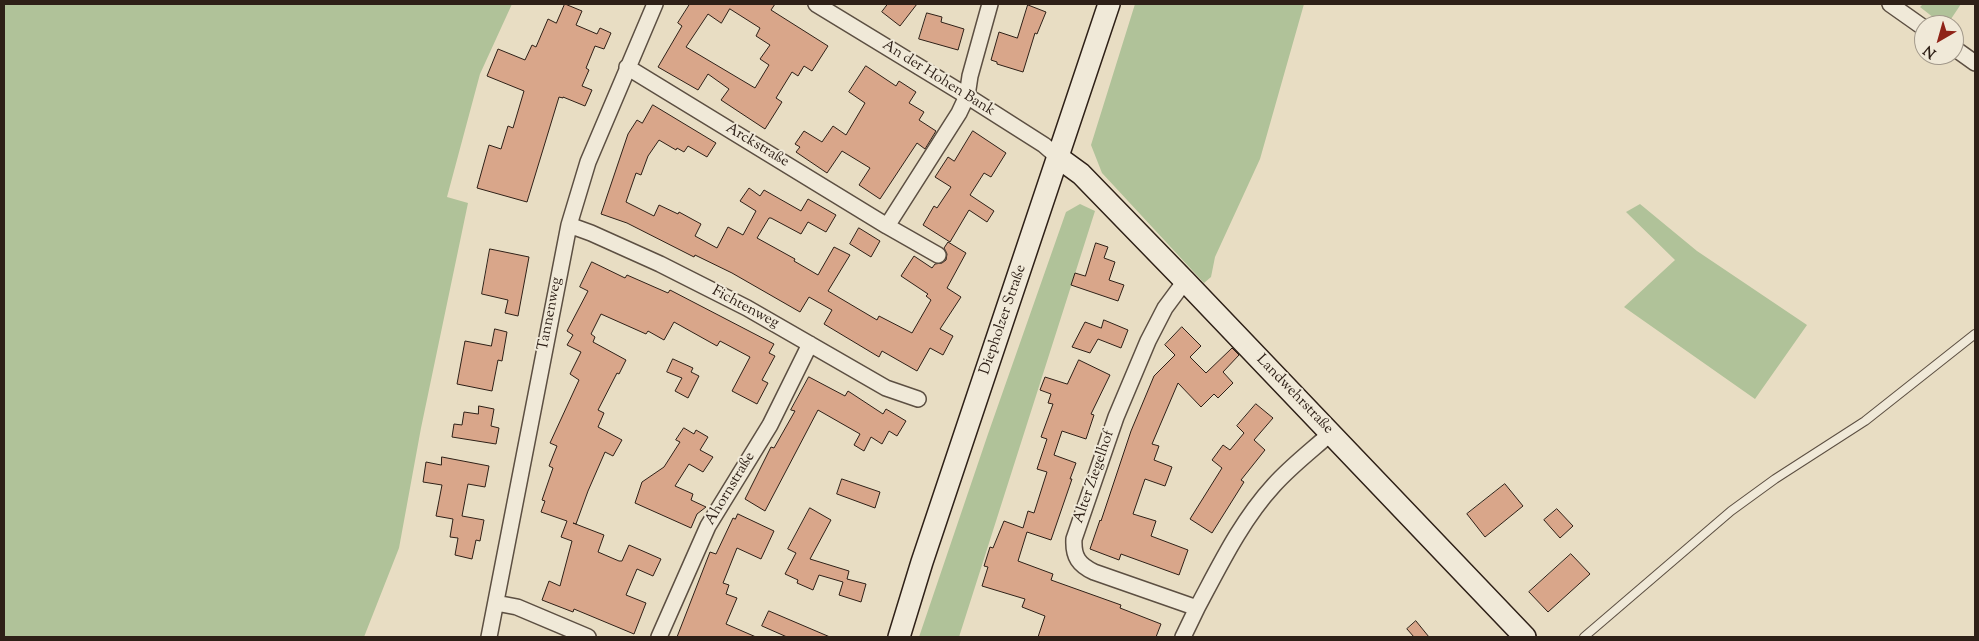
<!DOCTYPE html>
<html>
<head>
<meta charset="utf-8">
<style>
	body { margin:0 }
	#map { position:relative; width:1979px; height:641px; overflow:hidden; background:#e8ddc3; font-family:"Sorts Mill Goudy",serif }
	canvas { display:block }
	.frame { position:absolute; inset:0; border:5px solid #2e2017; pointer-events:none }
	.north { position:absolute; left:1914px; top:15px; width:50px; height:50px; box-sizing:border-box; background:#f0e9d8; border:1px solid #a2998b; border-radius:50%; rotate:218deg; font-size:14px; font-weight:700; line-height:20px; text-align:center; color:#2e2017 }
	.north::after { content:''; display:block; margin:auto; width:18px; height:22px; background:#8f2418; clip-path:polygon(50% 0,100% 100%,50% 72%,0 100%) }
</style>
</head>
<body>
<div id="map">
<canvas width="1979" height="641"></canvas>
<div class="frame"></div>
<div class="north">N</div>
</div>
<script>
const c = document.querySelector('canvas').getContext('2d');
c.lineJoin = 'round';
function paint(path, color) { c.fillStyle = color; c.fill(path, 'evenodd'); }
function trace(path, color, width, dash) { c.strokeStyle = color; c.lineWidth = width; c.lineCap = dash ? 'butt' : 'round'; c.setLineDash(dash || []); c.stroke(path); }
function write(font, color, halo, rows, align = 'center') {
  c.font = font + ' "Sorts Mill Goudy",serif'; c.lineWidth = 4; c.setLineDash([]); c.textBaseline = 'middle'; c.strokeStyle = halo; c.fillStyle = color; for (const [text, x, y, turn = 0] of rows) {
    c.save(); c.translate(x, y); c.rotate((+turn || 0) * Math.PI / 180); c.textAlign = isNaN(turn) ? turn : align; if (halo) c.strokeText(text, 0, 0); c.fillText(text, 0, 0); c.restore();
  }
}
paint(new Path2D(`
	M 4,4 L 512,4 L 480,74 L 447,197 L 468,203 L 421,428 L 399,548 L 364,637 L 4,637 Z
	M 1135,4 L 1304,4 L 1260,159 L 1215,257 L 1211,277 L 1204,283 L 1102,173 L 1091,145 Z
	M 1923,4 L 1961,4 L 1947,25 L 1943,25 L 1920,7 Z
	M 1080,204 L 1095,211 L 959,637 L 919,637 L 988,434 L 1066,212 Z
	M 1640,204 L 1697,251 L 1807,325 L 1755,399 L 1624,307 L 1675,260 L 1626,212 Z`), '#b0c299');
const building = new Path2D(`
	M 565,4 L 582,11 L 576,25 L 597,34 L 600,28 L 611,33 L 604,49 L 595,46 L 586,68 L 589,70 L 582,86 L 592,90 L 585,106 L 563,97 L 563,98 L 559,97 L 527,202 L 477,188 L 489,145 L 501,149 L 508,126 L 513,128 L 524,91 L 487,76 L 498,49 L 525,60 L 532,45 L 536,47 L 548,19 L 556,23 Z
	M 690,4 L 775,4 L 771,10 L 828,46 L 812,71 L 804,66 L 798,76 L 792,72 L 776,98 L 782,102 L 765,129 L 721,100 L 729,89 L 708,74 L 698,90 L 658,67 L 682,26 L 678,23 ZM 730,9 L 760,28 L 756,36 L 770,45 L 760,59 L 769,65 L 755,88 L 686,47 L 708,14 L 721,23 Z
	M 888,4 L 917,4 L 900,26 L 882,12 Z
	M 1028,5 L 1046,12 L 1037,34 L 1035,33 L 1023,72 L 997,64 L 997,62 L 991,60 L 999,32 L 1017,38 Z
	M 927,13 L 942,17 L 941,22 L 964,29 L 958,50 L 919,39 Z
	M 866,66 L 896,86 L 899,81 L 916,92 L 909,103 L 924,112 L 919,120 L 936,131 L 925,149 L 917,143 L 880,199 L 859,185 L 870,168 L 842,151 L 827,173 L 796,152 L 800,147 L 795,144 L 804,131 L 822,142 L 833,126 L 846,135 L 865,103 L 849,92 Z
	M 653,105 L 716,143 L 707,157 L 688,146 L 684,152 L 677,148 L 676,150 L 659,140 L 648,156 L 641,175 L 636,173 L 626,202 L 654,216 L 659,205 L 678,214 L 679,212 L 701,224 L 695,236 L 717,248 L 728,227 L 743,235 L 756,211 L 740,201 L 749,188 L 760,196 L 764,190 L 801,211 L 808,199 L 836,215 L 826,232 L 808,222 L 801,234 L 771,218 L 769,218 L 757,238 L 795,259 L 794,261 L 818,275 L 834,247 L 850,255 L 828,291 L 877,320 L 879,316 L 912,333 L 931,300 L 926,296 L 928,294 L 901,276 L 914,256 L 932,268 L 935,264 L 942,263 L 946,260 L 947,254 L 944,248 L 948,242 L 966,253 L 947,288 L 961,297 L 940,329 L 953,336 L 943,355 L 930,348 L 917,371 L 882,351 L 879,357 L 824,324 L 832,310 L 809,297 L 800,312 L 732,273 L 695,255 L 694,257 L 627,223 L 601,214 L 628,134 L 637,120 L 642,123 Z
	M 973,131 L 1006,153 L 991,177 L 984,173 L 970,195 L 994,211 L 987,222 L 969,210 L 950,242 L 923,225 L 934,206 L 937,208 L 951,187 L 935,177 L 948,157 L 954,161 Z
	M 859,228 L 880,241 L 871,257 L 850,244 Z
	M 1096,243 L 1108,247 L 1104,258 L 1115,262 L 1109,280 L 1124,285 L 1118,301 L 1071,285 L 1075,273 L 1085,276 Z
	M 490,249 L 529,257 L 518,316 L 505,313 L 508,300 L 482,294 Z
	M 592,262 L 625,278 L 627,275 L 668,293 L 670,290 L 774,344 L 769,353 L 775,356 L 762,380 L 768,383 L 757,404 L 732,391 L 750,357 L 720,341 L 717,346 L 674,322 L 664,340 L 648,331 L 646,334 L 601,314 L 591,334 L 595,337 L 593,342 L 626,360 L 619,374 L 617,373 L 598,410 L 604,413 L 598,427 L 622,440 L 613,456 L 605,452 L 588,491 L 576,524 L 573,523 L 604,535 L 598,552 L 619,561 L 622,561 L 629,545 L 661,559 L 653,576 L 637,569 L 626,595 L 646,603 L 634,634 L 574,609 L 573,612 L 542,600 L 549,581 L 560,586 L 572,541 L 561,537 L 567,521 L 541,512 L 545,501 L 542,500 L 553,468 L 549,466 L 557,446 L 550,443 L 579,380 L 570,374 L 581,352 L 567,345 L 573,335 L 567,331 L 588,291 L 580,287 Z
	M 1104,320 L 1128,330 L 1121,348 L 1098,339 L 1090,353 L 1072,347 L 1085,322 L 1101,328 Z
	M 1182,327 L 1201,346 L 1190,357 L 1206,373 L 1232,348 L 1239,355 L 1223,372 L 1233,383 L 1218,398 L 1214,394 L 1201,407 L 1178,383 L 1152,444 L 1159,446 L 1154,460 L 1172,467 L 1165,486 L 1145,479 L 1133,514 L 1156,521 L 1151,536 L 1188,550 L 1179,575 L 1121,554 L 1119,560 L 1090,549 L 1100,520 L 1101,521 L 1131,431 L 1154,376 L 1175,355 L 1165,345 Z
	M 495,329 L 507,332 L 502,361 L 498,360 L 492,391 L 457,384 L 465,341 L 491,346 Z
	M 673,359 L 693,368 L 691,372 L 699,376 L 688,398 L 675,391 L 682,378 L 667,372 Z
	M 1079,360 L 1110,375 L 1091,414 L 1094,415 L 1086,439 L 1062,431 L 1054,455 L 1076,463 L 1070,479 L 1072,479 L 1051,540 L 1027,532 L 1018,561 L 1053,574 L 1051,580 L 1121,605 L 1120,608 L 1161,624 L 1156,637 L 1038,637 L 1045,616 L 1022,607 L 1025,599 L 982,586 L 988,567 L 984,566 L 990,547 L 993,548 L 1004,521 L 1023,528 L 1028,511 L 1034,513 L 1047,472 L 1037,469 L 1047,439 L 1041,437 L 1053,404 L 1048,403 L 1051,394 L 1040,390 L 1045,377 L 1067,384 Z
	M 809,377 L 845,396 L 848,391 L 883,414 L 886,409 L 906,421 L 897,436 L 889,431 L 882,444 L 871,437 L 864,451 L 854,445 L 860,434 L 818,410 L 765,511 L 745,499 L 771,447 L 774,448 L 795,411 L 791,410 Z
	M 1256,404 L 1273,418 L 1254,440 L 1265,450 L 1241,480 L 1244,482 L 1212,533 L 1190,519 L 1222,468 L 1212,460 L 1223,445 L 1230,450 L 1244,433 L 1237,426 Z
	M 479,406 L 494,409 L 491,426 L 499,428 L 496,444 L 452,437 L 454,424 L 462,425 L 464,412 L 478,414 Z
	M 684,428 L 694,434 L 696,430 L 708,437 L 700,450 L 713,457 L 703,472 L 689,464 L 675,486 L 693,494 L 691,500 L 706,507 L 697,514 L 691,528 L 635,503 L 642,482 L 664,467 L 680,442 L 676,440 Z
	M 442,457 L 489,466 L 485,487 L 468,484 L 462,516 L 484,520 L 480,541 L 476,540 L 472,559 L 455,555 L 458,538 L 450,537 L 453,519 L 436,516 L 442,485 L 423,482 L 426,462 L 441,465 Z
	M 842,479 L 880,492 L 875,508 L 837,494 Z
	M 1505,484 L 1523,506 L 1485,537 L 1467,514 Z
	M 810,508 L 831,520 L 810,559 L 849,571 L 847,579 L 866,584 L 861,602 L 839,595 L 843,582 L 819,575 L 813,590 L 797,583 L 798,580 L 785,574 L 796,553 L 788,549 Z
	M 1557,509 L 1573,526 L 1560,538 L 1544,520 Z
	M 738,514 L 774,531 L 761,559 L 737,548 L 723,583 L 729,585 L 726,594 L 737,598 L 726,624 L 756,637 L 677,637 L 710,552 L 716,554 L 733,518 L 735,519 Z
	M 1571,554 L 1590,574 L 1548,612 L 1529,592 Z
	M 769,611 L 830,637 L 787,637 L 762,626 Z
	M 1416,621 L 1429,637 L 1414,637 L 1407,629 Z`);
paint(building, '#d9a68a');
trace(building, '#2e2017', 1);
const lane = new Path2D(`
	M 1584,637 L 1731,511 L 1775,479 L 1865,421 L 1975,334`);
const street = new Path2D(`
	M 816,4 L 967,96 L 1044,145 L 1059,158
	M 1890,4 L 1924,28
	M 1954,48 L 1975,63
	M 627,67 L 887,226 L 959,113 L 967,96 L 970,76 L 990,4
	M 569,225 L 591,233 L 660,264 L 747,308 L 886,388 L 918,399
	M 887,226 L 938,255
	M 496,603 L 517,607 L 588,637
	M 1197,608 C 1220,565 1241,521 1274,485 C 1291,466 1312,450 1331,433
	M 489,637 L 569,225 L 588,162 L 655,4
	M 659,637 L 708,526 L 770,425 L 810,344
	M 1183,637 L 1197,608 L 1094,572 C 1079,565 1073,557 1074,539 L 1116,417 L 1148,341 L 1165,308 L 1185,281`);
const secondary = new Path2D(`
	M 1059,158 L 1081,174 L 1185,281 L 1525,637
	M 899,637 L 922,562 L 1109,4`);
trace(lane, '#5c4f42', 10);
trace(street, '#5c4f42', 18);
trace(secondary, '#2e2017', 24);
trace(lane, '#f0e9d8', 8);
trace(street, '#f0e9d8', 15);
trace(secondary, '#f0e9d8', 21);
write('15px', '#2e2017', '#f0e9d8', [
	["An der Hohen Bank",938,79,32],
	["Arckstraße",757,146,31],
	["Fichtenweg",745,308,28],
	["Tannenweg",551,314,-79],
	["Diepholzer Straße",1004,320,-71],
	["Landwehrstraße",1294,395,46],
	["Alter Ziegelhof",1095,477,-71],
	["Ahornstraße",731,489,-59]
]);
</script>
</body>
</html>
